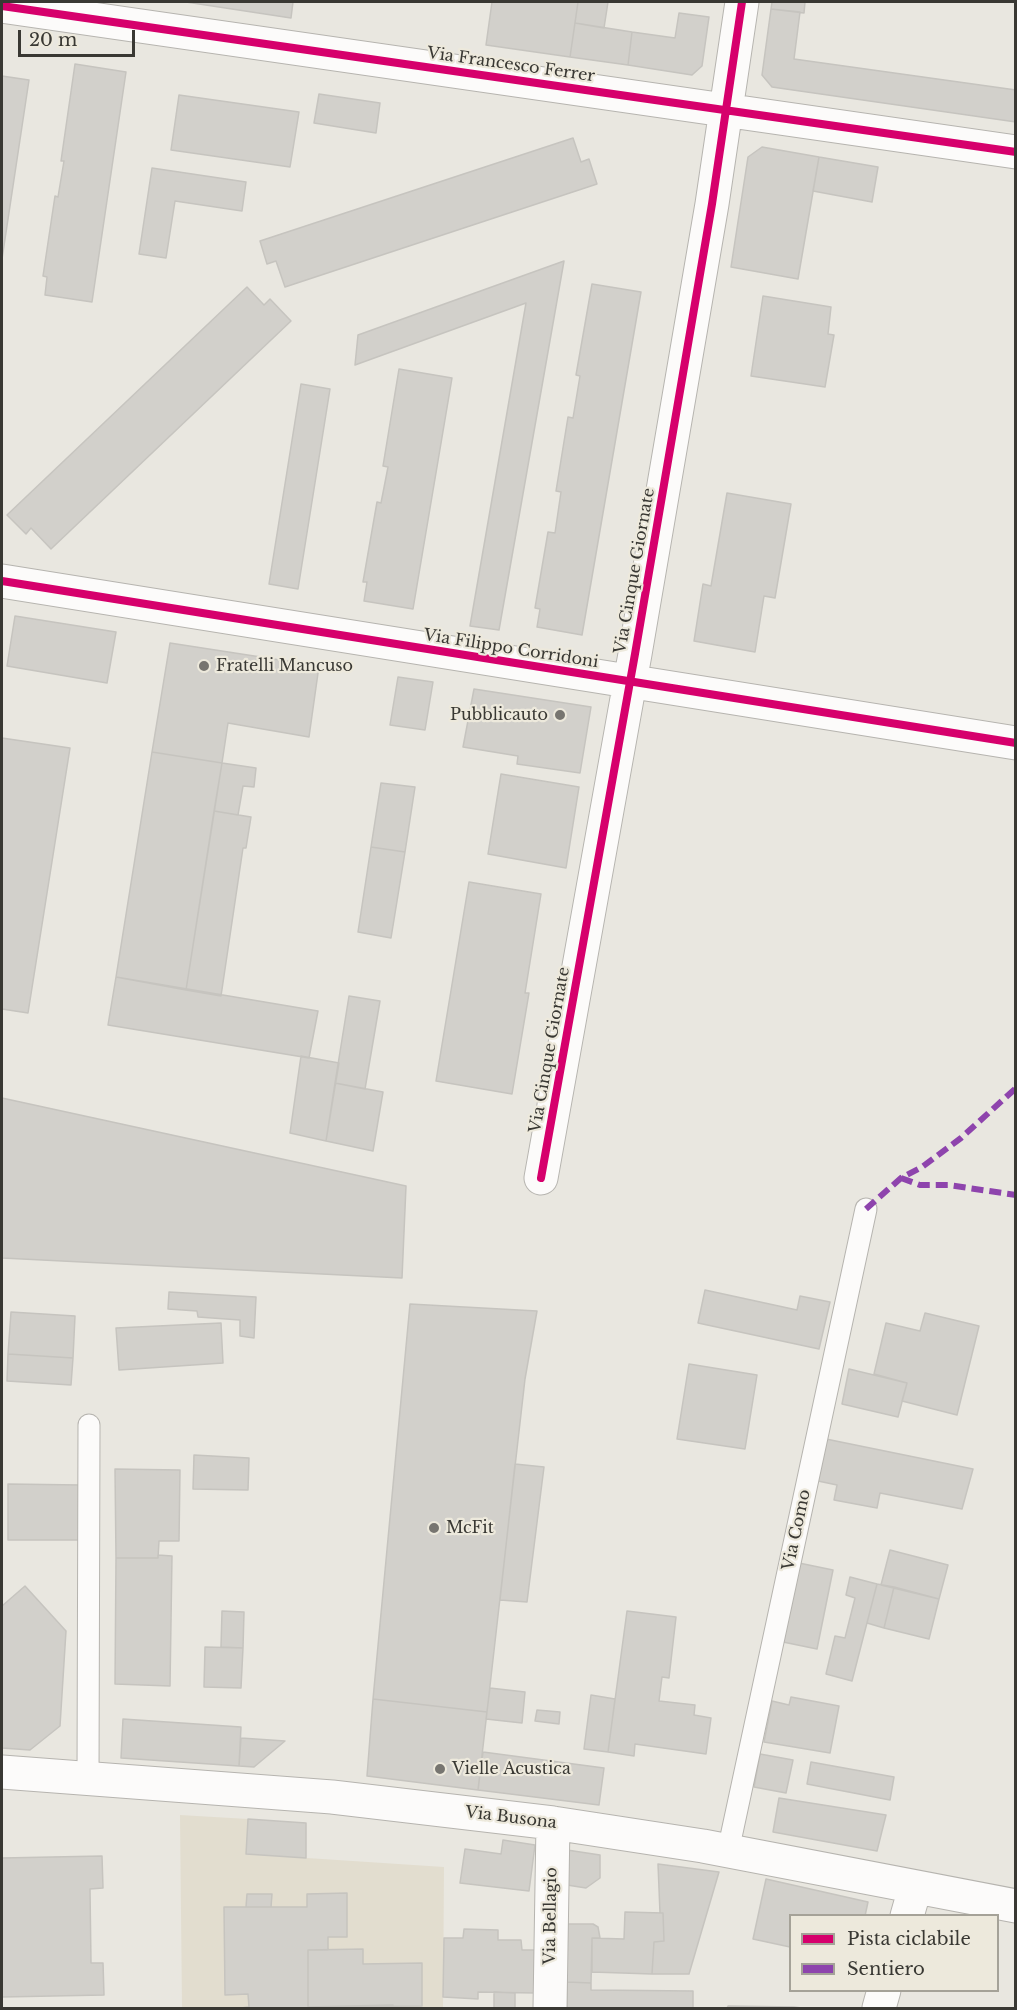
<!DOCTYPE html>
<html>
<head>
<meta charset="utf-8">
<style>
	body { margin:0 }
	#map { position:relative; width:1017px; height:2010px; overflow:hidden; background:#e9e7e0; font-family:"Libre Baskerville",serif }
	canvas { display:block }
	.frame { position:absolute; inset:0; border:3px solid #393833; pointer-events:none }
	.legend { position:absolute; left:789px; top:1914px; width:210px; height:78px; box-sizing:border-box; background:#ede9dc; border:2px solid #a5a298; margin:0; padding:8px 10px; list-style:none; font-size:18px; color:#393833 }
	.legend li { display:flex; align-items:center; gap:12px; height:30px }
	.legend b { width:30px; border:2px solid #a5a298 }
	.scale { position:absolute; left:18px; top:30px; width:117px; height:27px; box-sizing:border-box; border:3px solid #393833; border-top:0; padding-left:8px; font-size:18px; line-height:21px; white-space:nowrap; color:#393833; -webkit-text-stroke:4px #ede9dc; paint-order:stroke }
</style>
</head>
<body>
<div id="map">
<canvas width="1017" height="2010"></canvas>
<div class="frame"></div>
<ul class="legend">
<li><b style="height:8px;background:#d6006c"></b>Pista ciclabile</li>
<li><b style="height:8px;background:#8e44ad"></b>Sentiero</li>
</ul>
<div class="scale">20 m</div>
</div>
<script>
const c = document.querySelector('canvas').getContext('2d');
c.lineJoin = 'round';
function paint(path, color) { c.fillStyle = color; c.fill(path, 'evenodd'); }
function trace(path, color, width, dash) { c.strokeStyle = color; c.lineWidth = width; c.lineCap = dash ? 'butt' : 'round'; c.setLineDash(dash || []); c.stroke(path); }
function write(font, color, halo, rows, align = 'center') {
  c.font = font + ' "Libre Baskerville",serif'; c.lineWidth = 4.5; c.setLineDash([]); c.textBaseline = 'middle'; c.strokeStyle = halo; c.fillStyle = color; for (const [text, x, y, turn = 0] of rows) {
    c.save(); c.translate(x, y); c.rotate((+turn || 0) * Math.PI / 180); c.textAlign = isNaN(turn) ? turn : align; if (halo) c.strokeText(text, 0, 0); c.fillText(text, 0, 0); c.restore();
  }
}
paint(new Path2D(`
	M 180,1815 L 248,1819 L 246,1854 L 444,1867 L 443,2008 L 182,2008 Z`), '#e2ddcf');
const building = new Path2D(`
	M 186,2 L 293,2 L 291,18 Z
	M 492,2 L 578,2 L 570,57 L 486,45 Z
	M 578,2 L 608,2 L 604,28 L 575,23 Z
	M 772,2 L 805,2 L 804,13 L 771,9 Z
	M 771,9 L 800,12 L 794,59 L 1016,90 L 1016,122 L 772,87 L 762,75 Z
	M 679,13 L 709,17 L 702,66 L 692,75 L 628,65 L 632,32 L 675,38 Z
	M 575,23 L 632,32 L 628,65 L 570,57 Z
	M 75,64 L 126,72 L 92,302 L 45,295 L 47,277 L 43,276 L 55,196 L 58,197 L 64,161 L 61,161 Z
	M 2,76 L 29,80 L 2,259 Z
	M 319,94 L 380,103 L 376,133 L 314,123 Z
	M 179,95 L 299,112 L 290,167 L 171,150 Z
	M 573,138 L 581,162 L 589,159 L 597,184 L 285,287 L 276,261 L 267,264 L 260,241 Z
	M 762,147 L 819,157 L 798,279 L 731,267 L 748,157 Z
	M 819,157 L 878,167 L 872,202 L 813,191 Z
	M 152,168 L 246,182 L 242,211 L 175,201 L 166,258 L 139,254 Z
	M 564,261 L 499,630 L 470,626 L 526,303 L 355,365 L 358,335 Z
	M 592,284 L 641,292 L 582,635 L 537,627 L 540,609 L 535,608 L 548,532 L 555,533 L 561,492 L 556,491 L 568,417 L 573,418 L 580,376 L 576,375 Z
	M 247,287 L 264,305 L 270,299 L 291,321 L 51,549 L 31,528 L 26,534 L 7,515 Z
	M 763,296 L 831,307 L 828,334 L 834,335 L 825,387 L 751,376 Z
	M 399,369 L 452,378 L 413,609 L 364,601 L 367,582 L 363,582 L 377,502 L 381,503 L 388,467 L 383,466 Z
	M 301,384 L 330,389 L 298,589 L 269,584 Z
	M 727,493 L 791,504 L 775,598 L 764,596 L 755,652 L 694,641 L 703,584 L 711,586 Z
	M 15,616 L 116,632 L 107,683 L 7,666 Z
	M 170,643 L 319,666 L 309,737 L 228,723 L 222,763 L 152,752 Z
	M 398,677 L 433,682 L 425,730 L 390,725 Z
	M 474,689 L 591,707 L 580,773 L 517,764 L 518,756 L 463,747 Z
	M 2,738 L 70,748 L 28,1013 L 2,1009 Z
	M 152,752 L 222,763 L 186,990 L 116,977 Z
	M 222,763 L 256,768 L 254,787 L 243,786 L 238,815 L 214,811 Z
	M 501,774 L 579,787 L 566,868 L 488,854 Z
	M 381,783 L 415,787 L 405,852 L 371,847 Z
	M 214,811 L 251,817 L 246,848 L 243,848 L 221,996 L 186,990 Z
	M 371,847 L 405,852 L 391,938 L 358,932 Z
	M 469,882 L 541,894 L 525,993 L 529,993 L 512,1094 L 436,1081 Z
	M 116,977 L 318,1011 L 309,1058 L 108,1025 Z
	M 349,996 L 380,1001 L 365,1089 L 335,1083 Z
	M 301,1056 L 339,1063 L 326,1141 L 290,1133 Z
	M 335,1083 L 383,1092 L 373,1151 L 326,1141 Z
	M 2,1098 L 406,1186 L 402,1278 L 2,1258 Z
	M 705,1290 L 797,1310 L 800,1296 L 830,1302 L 819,1349 L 698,1323 Z
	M 169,1292 L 256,1297 L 254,1338 L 240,1336 L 240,1320 L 198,1317 L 197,1311 L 168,1309 Z
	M 410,1304 L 537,1311 L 525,1379 L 487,1712 L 373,1699 Z
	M 11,1312 L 75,1316 L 73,1358 L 8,1354 Z
	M 925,1313 L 979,1326 L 957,1415 L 902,1401 L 907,1383 L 874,1374 L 886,1323 L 920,1331 Z
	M 221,1323 L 223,1363 L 119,1370 L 116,1328 Z
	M 8,1354 L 73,1358 L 71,1385 L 7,1381 Z
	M 689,1364 L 757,1375 L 745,1449 L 677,1439 Z
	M 849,1369 L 907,1383 L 898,1417 L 842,1404 Z
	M 826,1439 L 973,1469 L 962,1509 L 880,1493 L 877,1508 L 834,1500 L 837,1485 L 818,1481 Z
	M 194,1455 L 249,1458 L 248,1490 L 193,1489 Z
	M 515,1464 L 544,1467 L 527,1602 L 500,1600 Z
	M 115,1469 L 180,1470 L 179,1541 L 159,1541 L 158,1558 L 116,1558 Z
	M 8,1484 L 81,1485 L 81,1540 L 8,1540 Z
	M 890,1550 L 948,1565 L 939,1599 L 881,1585 Z
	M 158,1555 L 172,1556 L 170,1686 L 115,1684 L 116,1558 L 158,1558 Z
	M 799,1563 L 833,1570 L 817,1649 L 783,1642 Z
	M 850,1577 L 877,1584 L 852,1681 L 826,1674 L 835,1636 L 845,1638 L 855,1598 L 846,1595 Z
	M 877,1584 L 894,1587 L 884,1628 L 867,1623 Z
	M 25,1586 L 66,1631 L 60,1726 L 30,1750 L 2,1748 L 2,1606 Z
	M 894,1587 L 939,1599 L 929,1639 L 884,1628 Z
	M 222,1611 L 244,1612 L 243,1648 L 221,1647 Z
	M 627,1611 L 676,1617 L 669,1678 L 662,1677 L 659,1701 L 695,1705 L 694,1715 L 711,1718 L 706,1754 L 635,1744 L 634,1756 L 608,1752 Z
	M 205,1647 L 243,1648 L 241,1688 L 204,1687 Z
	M 490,1688 L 525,1692 L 522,1723 L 486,1719 Z
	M 591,1695 L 615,1699 L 608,1752 L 584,1749 Z
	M 791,1697 L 839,1706 L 830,1753 L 764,1742 L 772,1701 L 789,1705 Z
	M 373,1699 L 487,1712 L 478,1790 L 367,1776 Z
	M 537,1710 L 560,1712 L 559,1724 L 535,1721 Z
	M 123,1719 L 241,1727 L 239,1766 L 121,1758 Z
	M 241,1738 L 285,1741 L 254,1767 L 239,1766 Z
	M 483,1752 L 604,1768 L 599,1805 L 478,1790 Z
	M 760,1754 L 793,1760 L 786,1793 L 754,1787 Z
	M 811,1762 L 894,1777 L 890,1800 L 807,1784 Z
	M 779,1798 L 886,1815 L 877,1851 L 773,1832 Z
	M 248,1819 L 306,1823 L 306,1858 L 246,1854 Z
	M 503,1840 L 535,1845 L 529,1891 L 460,1883 L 465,1849 L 501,1854 Z
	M 567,1850 L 600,1855 L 600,1878 L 586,1888 L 567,1885 Z
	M 102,1856 L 103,1888 L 90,1889 L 91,1963 L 103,1963 L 104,1995 L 2,1997 L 2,1858 Z
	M 658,1864 L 719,1872 L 689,1974 L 652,1974 L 654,1942 L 664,1941 L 663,1913 L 660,1913 Z
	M 766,1879 L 868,1902 L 865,1916 L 790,1916 L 790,1947 L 753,1939 Z
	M 347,1893 L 347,1937 L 328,1937 L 328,1950 L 308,1950 L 308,2008 L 241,2008 L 249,2007 L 248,1994 L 225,1995 L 224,1907 L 307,1907 L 307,1894 Z
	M 247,1894 L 272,1894 L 271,1907 L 246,1907 Z
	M 625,1912 L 663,1913 L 664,1941 L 654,1942 L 652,1974 L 592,1972 L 592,1938 L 624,1939 Z
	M 567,1924 L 593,1924 L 598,1927 L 600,1938 L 592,1938 L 591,1983 L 567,1982 Z
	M 464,1929 L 498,1930 L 498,1940 L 521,1940 L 522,1950 L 535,1950 L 535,1993 L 478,1992 L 478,1999 L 443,1997 L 444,1938 L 463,1938 Z
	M 363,1949 L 363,1964 L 422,1963 L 422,2006 L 308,2007 L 308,1950 Z
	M 567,1982 L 591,1983 L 591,1990 L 693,1991 L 693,2008 L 567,2008 Z
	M 494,1992 L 515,1993 L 515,2008 L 494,2008 Z
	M 393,2005 L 393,2008 L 308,2008 L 308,2007 Z
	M 728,2006 L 794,2007 L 802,2008 L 727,2008 Z`);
paint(building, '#d2d0cb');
trace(building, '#c6c4bf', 1.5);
const lane = new Path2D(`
	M 88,1779 L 89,1425
	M 728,1851 L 866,1209`);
const street = new Path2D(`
	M 2,6 L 1016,152
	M 2,581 L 1016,743
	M 541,1178 L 635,654 L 712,204 L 742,2
	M 2,1772 L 332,1797 L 553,1823 L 703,1846 L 1016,1906
	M 907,1916 L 915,1888
	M 550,2008 L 553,1823
	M 879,2008 L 884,1990`);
trace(lane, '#b6b4af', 23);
trace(street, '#b6b4af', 35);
trace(lane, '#fcfbfa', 21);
trace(street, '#fcfbfa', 33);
trace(new Path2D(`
	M 901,1178 L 920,1185 L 948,1185 L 1016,1195
	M 866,1209 L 901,1178 L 922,1167 L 961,1138 L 1016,1088`), '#8e44ad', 6, [12, 6]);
trace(new Path2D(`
	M 2,6 L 1016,152
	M 2,581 L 1016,743
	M 541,1178 L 635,654 L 712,204 L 742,2`), '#d6006c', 8);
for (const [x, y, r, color] of [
	[204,666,6,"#777570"],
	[560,715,6,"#777570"],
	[434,1528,6,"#777570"],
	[440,1769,6,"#777570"]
]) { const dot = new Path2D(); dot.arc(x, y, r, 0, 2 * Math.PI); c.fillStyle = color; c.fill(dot); trace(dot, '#ede9dc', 2); }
write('16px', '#393833', '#ede9dc', [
	["Via Francesco Ferrer",511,65,8],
	["Via Cinque Giornate",635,571,-80],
	["Via Filippo Corridoni",511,649,9],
	["Via Cinque Giornate",550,1050,-80],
	["Via Como",797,1530,-78],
	["Via Busona",511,1818,7],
	["Via Bellagio",551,1916,-89]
]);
write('16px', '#393833', '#ede9dc', [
	["Fratelli Mancuso",216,666],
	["Pubblicauto",548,715,"right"],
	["McFit",446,1528],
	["Vielle Acustica",452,1769]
], 'left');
</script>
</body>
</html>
